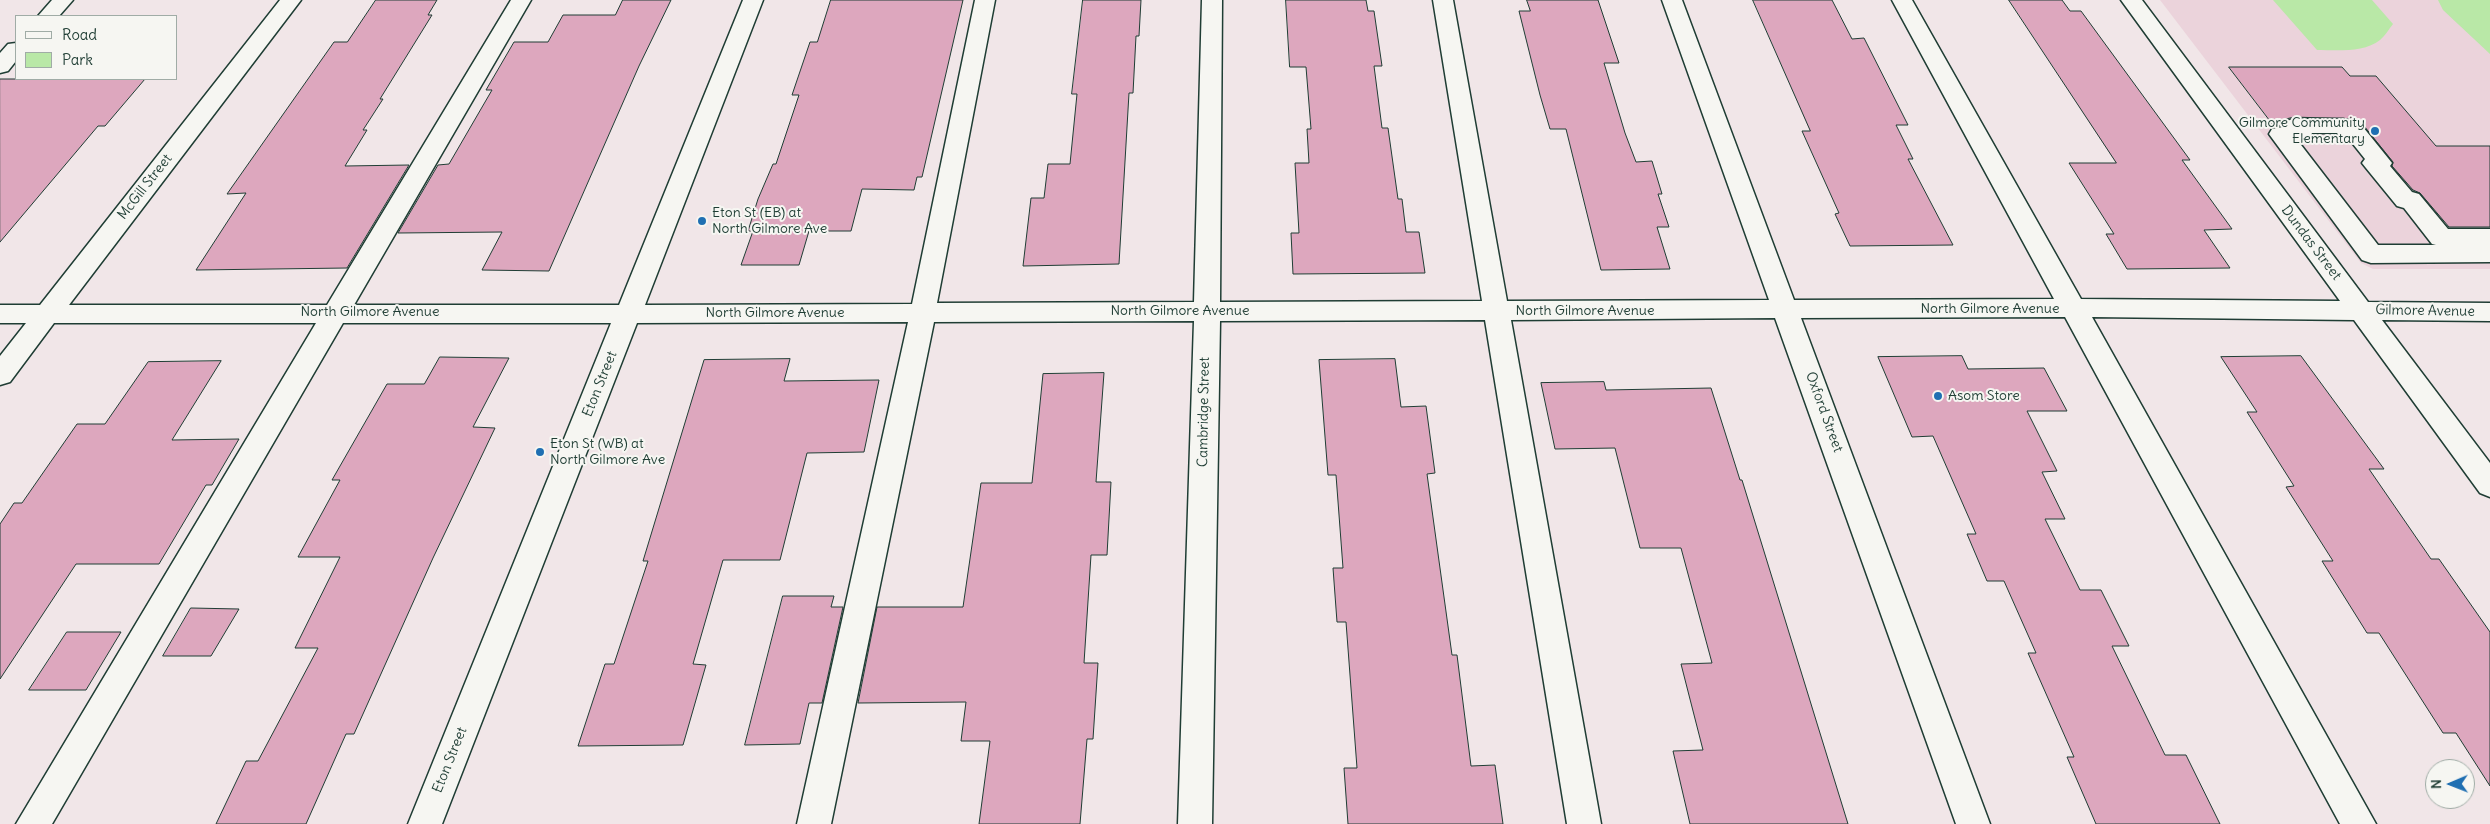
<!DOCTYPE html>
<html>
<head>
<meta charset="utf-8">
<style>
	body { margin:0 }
	#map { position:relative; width:2490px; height:824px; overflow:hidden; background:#f1e6e8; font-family:Delius,sans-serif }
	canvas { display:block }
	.legend { position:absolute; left:15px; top:15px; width:162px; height:65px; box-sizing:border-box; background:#f6f6f2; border:1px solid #a0aca6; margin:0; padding:6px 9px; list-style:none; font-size:15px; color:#1f3d34 }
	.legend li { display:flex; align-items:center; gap:10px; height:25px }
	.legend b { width:25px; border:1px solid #a0aca6 }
	.north { position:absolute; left:2425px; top:759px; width:50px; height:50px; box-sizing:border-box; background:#f6f6f2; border:1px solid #a0aca6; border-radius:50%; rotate:269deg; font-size:14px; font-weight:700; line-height:20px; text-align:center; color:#1f3d34 }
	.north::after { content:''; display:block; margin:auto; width:18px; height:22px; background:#1f6fb2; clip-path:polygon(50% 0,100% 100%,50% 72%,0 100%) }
</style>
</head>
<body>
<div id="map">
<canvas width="2490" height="824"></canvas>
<ul class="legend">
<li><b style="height:6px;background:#f6f6f2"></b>Road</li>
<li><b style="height:14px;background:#b9e8a7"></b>Park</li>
</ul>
<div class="north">N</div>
</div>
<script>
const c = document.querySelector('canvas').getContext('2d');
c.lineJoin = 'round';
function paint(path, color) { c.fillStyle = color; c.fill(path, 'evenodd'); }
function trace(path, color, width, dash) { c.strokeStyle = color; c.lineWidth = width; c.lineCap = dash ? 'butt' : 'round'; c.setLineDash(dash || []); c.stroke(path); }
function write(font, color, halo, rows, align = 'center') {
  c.font = font + ' Delius,sans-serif'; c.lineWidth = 4; c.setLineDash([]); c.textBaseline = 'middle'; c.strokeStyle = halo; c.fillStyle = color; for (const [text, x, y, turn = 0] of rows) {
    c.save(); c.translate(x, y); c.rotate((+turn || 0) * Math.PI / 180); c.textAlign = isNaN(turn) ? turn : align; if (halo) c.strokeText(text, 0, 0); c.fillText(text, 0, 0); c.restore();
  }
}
paint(new Path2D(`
	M 2160,0 L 2490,0 L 2490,269 L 2373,269 L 2361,263 Z`), '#ebd3db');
paint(new Path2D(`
	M 2273,0 L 2372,0 L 2393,24 C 2389,29 2385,36 2380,40 C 2364,53 2336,50 2317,50 Z
	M 2438,0 L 2490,0 L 2490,54 L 2443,10 Z`), '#b9e8a7');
const building = new Path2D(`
	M 376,0 L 437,0 L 428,15 L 432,15 L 380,99 L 383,99 L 363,130 L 367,130 L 345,166 L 409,165 L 347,268 L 196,270 L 246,193 L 227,194 L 334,42 L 347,42 Z
	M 623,0 L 671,0 L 639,66 L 549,271 L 482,270 L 502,232 L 398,233 L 438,165 L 449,164 L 492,90 L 486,90 L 514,42 L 548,42 L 563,15 L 615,15 Z
	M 831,0 L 963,0 L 922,177 L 917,177 L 914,190 L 862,189 L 851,231 L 809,231 L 799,265 L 741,265 L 753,231 L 748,231 L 758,199 L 773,164 L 776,164 L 799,95 L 792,95 L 810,42 L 817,42 Z
	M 1083,0 L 1141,0 L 1139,36 L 1136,36 L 1133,93 L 1129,93 L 1119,264 L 1023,266 L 1031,198 L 1044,198 L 1048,164 L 1070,164 L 1077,94 L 1072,94 Z
	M 1286,0 L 1366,0 L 1368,11 L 1374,11 L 1382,66 L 1374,66 L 1382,128 L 1388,128 L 1398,199 L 1402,199 L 1406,232 L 1419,232 L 1425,273 L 1293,274 L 1291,233 L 1299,233 L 1295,163 L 1309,163 L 1307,129 L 1311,129 L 1306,67 L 1290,67 Z
	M 1527,0 L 1598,0 L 1619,63 L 1604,63 L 1625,133 L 1636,162 L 1652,161 L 1662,194 L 1658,194 L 1669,227 L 1657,227 L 1670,269 L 1601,270 L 1566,129 L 1550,129 L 1540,95 L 1519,11 L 1530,11 Z
	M 1753,0 L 1832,0 L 1852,39 L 1864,38 L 1908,125 L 1896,125 L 1913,159 L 1908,159 L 1953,245 L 1850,246 L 1835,214 L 1839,213 L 1802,131 L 1810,131 Z
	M 2009,0 L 2062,0 L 2070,11 L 2081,11 L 2190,160 L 2182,160 L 2232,229 L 2204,230 L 2230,268 L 2127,269 L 2106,234 L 2114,234 L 2069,163 L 2116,163 Z
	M 2229,67 L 2342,67 L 2350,76 L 2376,76 L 2436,146 L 2490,146 L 2490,227 L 2449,227 L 2420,193 L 2413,190 L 2392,166 L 2393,162 L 2364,126 L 2355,123 L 2351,119 L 2294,117 L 2286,119 L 2282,125 L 2275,127 Z
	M 0,79 L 145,79 L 105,126 L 98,126 L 0,242 Z
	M 1962,356 L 1968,369 L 2044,368 L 2067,411 L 2027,411 L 2057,471 L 2042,472 L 2065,519 L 2045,519 L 2080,590 L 2101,590 L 2129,646 L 2112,646 L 2165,755 L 2186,755 L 2220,824 L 2096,824 L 2067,757 L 2074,757 L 2028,653 L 2036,653 L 2004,581 L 1987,581 L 1967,534 L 1976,534 L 1933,436 L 1912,437 L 1878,357 Z
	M 2301,356 L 2384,469 L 2369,469 L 2431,559 L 2439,559 L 2490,632 L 2490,786 L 2456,733 L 2443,733 L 2379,633 L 2367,633 L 2322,561 L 2333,561 L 2286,487 L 2294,486 L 2247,412 L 2257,412 L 2221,357 Z
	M 440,357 L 509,358 L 473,427 L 495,428 L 433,558 L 354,734 L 346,734 L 306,824 L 216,824 L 246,761 L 258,761 L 318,648 L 295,648 L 340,557 L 298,557 L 340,480 L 332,480 L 387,384 L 424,384 Z
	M 790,359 L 784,381 L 879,380 L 864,452 L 807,453 L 780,560 L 723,560 L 693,664 L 706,665 L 683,745 L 578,746 L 605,664 L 614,664 L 648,561 L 643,561 L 704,360 Z
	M 1395,359 L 1401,407 L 1426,406 L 1435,473 L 1427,474 L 1452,655 L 1457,655 L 1471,766 L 1495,765 L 1503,824 L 1348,824 L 1344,768 L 1357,768 L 1346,622 L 1337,622 L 1333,568 L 1343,568 L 1336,475 L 1328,475 L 1319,360 Z
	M 221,361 L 172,440 L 239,439 L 212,485 L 206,485 L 159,564 L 76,564 L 0,679 L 0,524 L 14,503 L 22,503 L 77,424 L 105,424 L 148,362 Z
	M 1104,373 L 1096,482 L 1111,482 L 1107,555 L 1091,555 L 1084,663 L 1098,663 L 1093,739 L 1087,739 L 1080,824 L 979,824 L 990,741 L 961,741 L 966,702 L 858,703 L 877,607 L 963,607 L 981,483 L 1032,483 L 1043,374 Z
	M 1604,382 L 1606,390 L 1711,388 L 1740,480 L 1742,480 L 1848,824 L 1690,824 L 1673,751 L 1703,750 L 1681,664 L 1712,663 L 1681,548 L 1640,548 L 1615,448 L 1555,449 L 1541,383 Z
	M 783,596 L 834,596 L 831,607 L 843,607 L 822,703 L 809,703 L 800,744 L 745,745 Z
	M 191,608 L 239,609 L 211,656 L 163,656 Z
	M 67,632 L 121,632 L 86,690 L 29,690 Z`);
paint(building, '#dda7be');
trace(building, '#1f3d34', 1);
const minor = new Path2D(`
	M 52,0 L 73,0 L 59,16 L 38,16 Z
	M 280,0 L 301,0 L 69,305 L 327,305 L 511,0 L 531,0 L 354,305 L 619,305 L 743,0 L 763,0 L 645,305 L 912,304 L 975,0 L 995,0 L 937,303 L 1194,302 L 1202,0 L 1222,0 L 1220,302 L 1482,301 L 1433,0 L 1453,0 L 1507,301 L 1769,300 L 1662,0 L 1682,0 L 1794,300 L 2054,299 L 1892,0 L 1912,0 L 2081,299 L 2340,301 L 2121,0 L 2142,0 L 2368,302 L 2490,303 L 2490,321 L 2382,320 L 2490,463 L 2490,497 L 2480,493 L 2354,320 L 2092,317 L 2376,824 L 2340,824 L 2065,317 L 1801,318 L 1990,824 L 1956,824 L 1775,318 L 1511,320 L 1601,824 L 1567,824 L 1485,320 L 1220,321 L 1212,824 L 1178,824 L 1194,321 L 934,322 L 831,824 L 797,824 L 908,322 L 637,323 L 442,824 L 408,824 L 611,323 L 343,323 L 52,824 L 16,824 L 316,323 L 54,323 L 10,382 L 0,385 L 0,356 L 26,323 L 0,323 L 0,305 L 40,305 Z
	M 16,43 L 16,61 L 8,71 L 0,73 L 0,53 L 8,44 Z
	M 2294,119 L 2343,119 L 2351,121 L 2354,125 L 2363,127 L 2388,158 L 2392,163 L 2390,166 L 2412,192 L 2419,194 L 2448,229 L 2490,229 L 2490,262 L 2371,263 L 2362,260 L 2269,134 L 2272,129 L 2283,127 L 2286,121 ZM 2312,133 L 2337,133 L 2340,137 L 2349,139 L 2365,159 L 2362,163 L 2366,168 L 2397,206 L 2404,208 L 2432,244 L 2436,245 L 2378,245 L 2298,141 L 2309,139 Z`);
trace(minor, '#1f3d34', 3);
paint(minor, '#f6f6f2');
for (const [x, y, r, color] of [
	[2375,131,5,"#1f6fb2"],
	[702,221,5,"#1f6fb2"],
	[1938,396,5,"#1f6fb2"],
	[540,452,5,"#1f6fb2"]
]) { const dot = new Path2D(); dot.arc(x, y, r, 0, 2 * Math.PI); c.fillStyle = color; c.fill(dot); trace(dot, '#f6f6f2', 2); }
write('14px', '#1f3d34', '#f6f6f2', [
	["Gilmore Community",2365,123,"right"],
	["Elementary",2365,139,"right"],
	["Eton St (EB) at",712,213],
	["North Gilmore Ave",712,229],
	["Asom Store",1948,396],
	["Eton St (WB) at",550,444],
	["North Gilmore Ave",550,460]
], 'left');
write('14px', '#1f3d34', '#f6f6f2', [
	["McGill Street",145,187,-52],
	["Dundas Street",2311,243,53],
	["North Gilmore Avenue",1990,309],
	["North Gilmore Avenue",1180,311],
	["North Gilmore Avenue",1585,311],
	["Gilmore Avenue",2425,311,1],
	["North Gilmore Avenue",370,312],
	["North Gilmore Avenue",775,313],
	["Eton Street",600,384,-68],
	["Cambridge Street",1204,412,-89],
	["Oxford Street",1824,412,70],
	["Eton Street",450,760,-68]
]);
</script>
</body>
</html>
